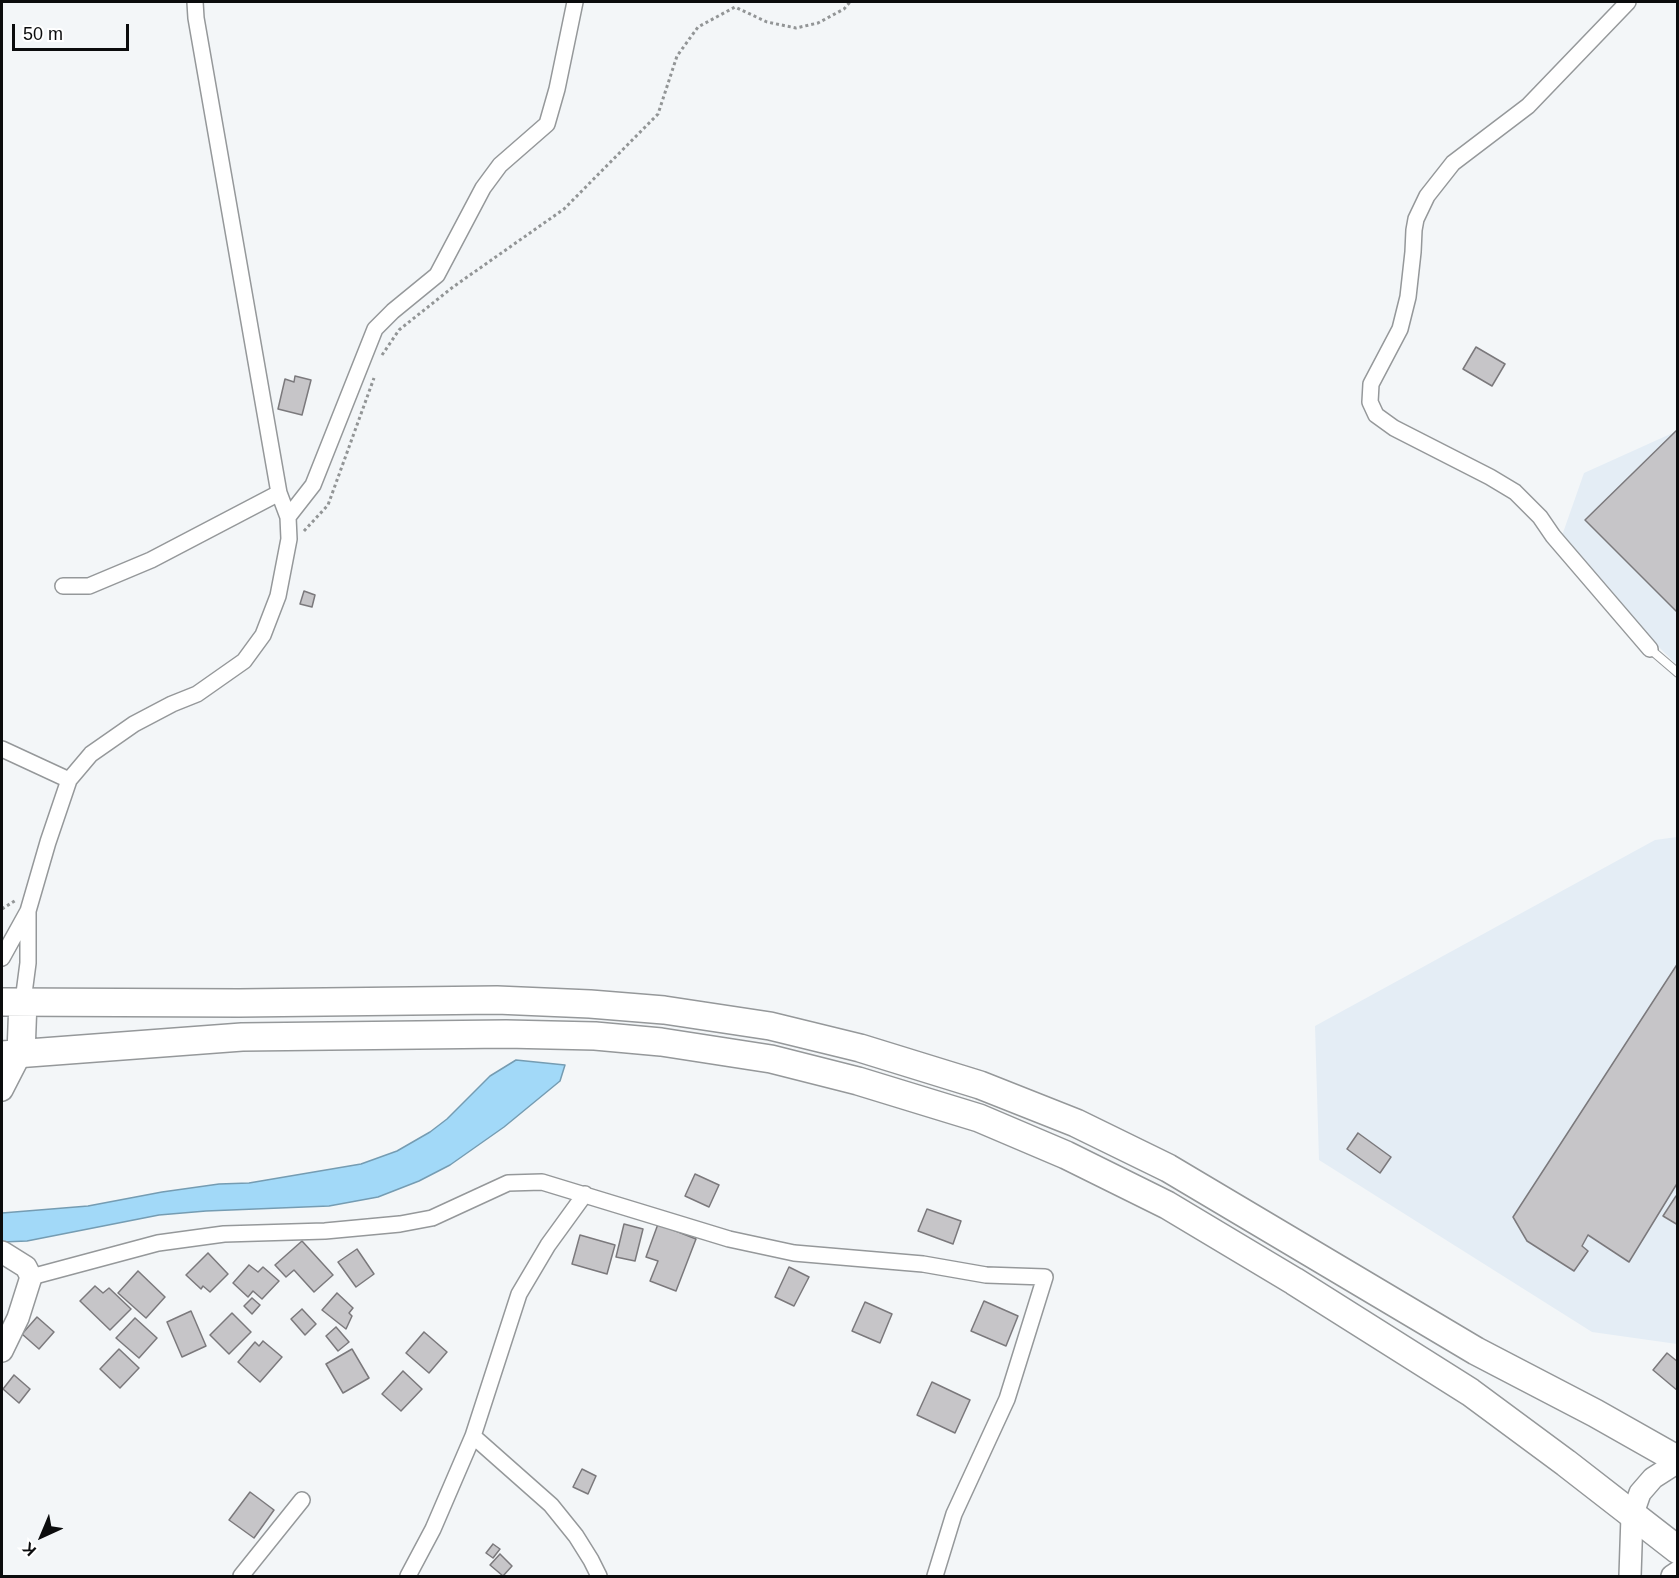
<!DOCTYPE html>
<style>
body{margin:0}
#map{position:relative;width:1679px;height:1578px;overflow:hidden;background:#f3f6f8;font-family:Helvetica,sans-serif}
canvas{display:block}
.frame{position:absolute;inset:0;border:3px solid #0b0c0d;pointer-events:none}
.north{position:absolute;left:12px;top:1506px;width:60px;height:60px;-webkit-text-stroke:4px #fff;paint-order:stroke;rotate:224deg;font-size:16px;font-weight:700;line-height:24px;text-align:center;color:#0b0c0d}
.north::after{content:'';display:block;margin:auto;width:21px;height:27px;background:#0b0c0d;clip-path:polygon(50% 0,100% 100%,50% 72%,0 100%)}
.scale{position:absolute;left:12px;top:24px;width:117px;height:27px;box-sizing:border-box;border:3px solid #0b0c0d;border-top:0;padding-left:8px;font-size:18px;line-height:21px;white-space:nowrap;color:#0b0c0d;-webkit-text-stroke:4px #fff;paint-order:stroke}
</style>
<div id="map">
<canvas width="1679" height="1578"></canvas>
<div class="frame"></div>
<div class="north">K</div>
<div class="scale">50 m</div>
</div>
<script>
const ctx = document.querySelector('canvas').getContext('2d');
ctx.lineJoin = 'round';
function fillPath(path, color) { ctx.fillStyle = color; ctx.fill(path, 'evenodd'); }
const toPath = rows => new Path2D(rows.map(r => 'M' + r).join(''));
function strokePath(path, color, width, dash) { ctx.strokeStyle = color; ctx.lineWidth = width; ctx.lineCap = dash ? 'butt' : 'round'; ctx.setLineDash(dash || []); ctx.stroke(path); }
const built = toPath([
 [1677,431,1677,665,1558,547,1584,473],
 [1677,837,1677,1344,1592,1332,1319,1160,1315,1026,1655,840]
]);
const water = toPath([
 [516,1060,565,1065,560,1081,504,1127,450,1165,419,1181,378,1197,329,1206,206,1211,159,1215,27,1241,2,1242,2,1213,88,1206,162,1192,219,1184,249,1183,361,1164,397,1151,430,1132,447,1119,490,1076,516,1060]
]);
const building = toPath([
 [1476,347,1505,364,1492,386,1463,369,1476,347],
 [295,376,311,380,302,415,278,409,285,379,294,382,295,376],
 [1678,429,1678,613,1585,520,1678,429],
 [304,591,315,595,312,607,300,604,304,591],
 [1678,963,1678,1182,1629,1262,1588,1235,1582,1246,1588,1251,1574,1271,1527,1241,1513,1217,1678,963],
 [1358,1133,1391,1157,1380,1173,1347,1149,1358,1133],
 [695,1174,719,1185,709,1207,685,1196,695,1174],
 [1676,1196,1678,1197,1678,1225,1663,1216,1676,1196],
 [927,1209,961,1221,953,1244,918,1231,927,1209],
 [624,1224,643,1229,635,1261,616,1257,624,1224],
 [658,1224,696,1239,676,1291,650,1281,658,1261,646,1257,658,1224],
 [580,1235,615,1245,607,1274,572,1264,580,1235],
 [302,1241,333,1275,314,1292,294,1270,286,1277,275,1265,302,1241],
 [357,1249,374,1274,356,1287,338,1262,357,1249],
 [208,1253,228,1274,210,1292,203,1286,201,1289,186,1275,208,1253],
 [249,1265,258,1272,263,1267,279,1281,262,1299,253,1291,248,1297,233,1283,249,1265],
 [789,1267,809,1277,794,1306,775,1297,789,1267],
 [138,1271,165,1297,146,1318,118,1293,138,1271],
 [95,1286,103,1293,109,1288,131,1309,110,1330,80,1301,95,1286],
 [337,1293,353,1308,349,1313,352,1316,346,1329,322,1310,337,1293],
 [252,1298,260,1305,252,1314,244,1306,252,1298],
 [984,1301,1018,1316,1006,1346,971,1331,984,1301],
 [865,1302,892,1314,880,1343,852,1331,865,1302],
 [302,1309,316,1324,305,1335,291,1319,302,1309],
 [191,1311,206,1346,182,1357,167,1322,191,1311],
 [232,1313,251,1332,229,1354,210,1335,232,1313],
 [37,1317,54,1332,39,1349,22,1334,37,1317],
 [135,1318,157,1338,139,1358,116,1338,135,1318],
 [336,1327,349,1342,338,1351,326,1336,336,1327],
 [424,1332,447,1352,429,1373,406,1353,424,1332],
 [263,1341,282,1357,260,1382,238,1362,255,1342,259,1346,263,1341],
 [119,1349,139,1368,120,1388,100,1369,119,1349],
 [352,1349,369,1378,343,1393,326,1364,352,1349],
 [1667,1353,1678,1362,1678,1391,1653,1370,1667,1353],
 [403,1371,422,1389,401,1411,382,1394,403,1371],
 [14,1375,30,1389,19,1403,3,1389,14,1375],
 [932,1382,970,1400,955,1433,917,1415,932,1382],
 [582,1469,596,1476,588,1494,573,1487,582,1469],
 [250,1492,274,1510,254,1538,229,1520,250,1492],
 [493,1544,500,1549,493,1558,486,1553,493,1544],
 [500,1554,512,1566,503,1576,490,1565,500,1554]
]);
const path = toPath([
 [382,355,399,330,453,287,564,209,658,114,677,56,698,27,735,7,767,22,796,28,818,23,844,9,850,2],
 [304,531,328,505,374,378],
 [2,909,16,900]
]);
const lane = toPath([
 [1650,649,1678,673]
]);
const street = toPath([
 [1628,2,1528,106,1453,163,1427,196,1416,219,1414,230,1413,252,1408,297,1400,329,1371,384,1370,402,1376,415,1394,428,1490,477,1515,492,1540,517,1553,536,1650,649],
 [288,517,313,485,375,329,393,311,437,275,483,188,500,165,547,124,557,89,575,2],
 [63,586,89,586,151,560,279,493],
 [2,749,69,780],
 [2,958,28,911,48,842,69,780,91,754,134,724,172,704,197,694,244,661,263,635,278,596,289,539,288,517,279,493,196,18,195,2],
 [23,1001,28,963,28,911],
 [31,1277,158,1243,224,1234,325,1231,400,1224,432,1218,508,1183,542,1182,729,1239,794,1253,923,1264,986,1275,1045,1277,1007,1399,954,1514,935,1576],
 [473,1436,551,1505,576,1536,591,1560,599,1576],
 [241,1576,302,1500],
 [408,1576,433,1529,473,1436,519,1294,548,1245,585,1194]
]);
const secondary = toPath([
 [2,1090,21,1053],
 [2,1252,26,1267,31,1277,18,1318,2,1351],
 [1630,1576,1632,1516,1640,1493,1653,1478,1678,1462],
 [1672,1576,1678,1572]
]);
const highway = toPath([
 [2,1002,239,1003,497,1000,590,1004,664,1010,770,1026,860,1048,980,1085,1076,1123,1168,1168,1476,1351,1595,1413,1678,1460],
 [21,1053,23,1001],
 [2,1055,242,1037,506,1034,595,1036,661,1042,771,1059,858,1081,979,1118,1066,1155,1167,1205,1294,1281,1470,1392,1566,1463,1678,1550]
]);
fillPath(built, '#e4edf5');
fillPath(water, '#a2d9f8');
strokePath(water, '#759cb2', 1.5);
fillPath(building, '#c6c5c8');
strokePath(building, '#7b797c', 1.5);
strokePath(lane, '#95989a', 10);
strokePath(street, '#95989a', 18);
strokePath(secondary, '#95989a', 24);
strokePath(highway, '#95989a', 30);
strokePath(path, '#929596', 3, [3, 3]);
strokePath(lane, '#fff', 8);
strokePath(street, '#fff', 15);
strokePath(secondary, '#fff', 21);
strokePath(highway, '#fff', 27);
</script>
